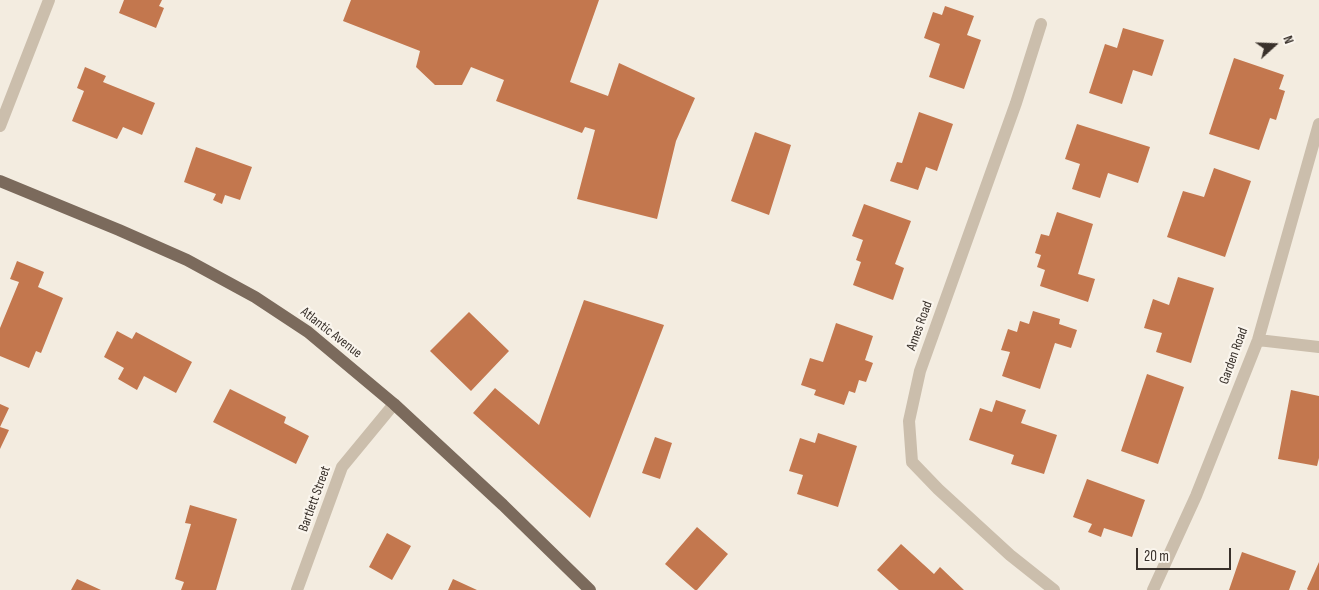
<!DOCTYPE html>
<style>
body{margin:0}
#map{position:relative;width:1319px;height:590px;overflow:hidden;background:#f3ece0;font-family:"Sofia Sans Condensed",sans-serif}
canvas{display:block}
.north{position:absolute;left:1249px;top:20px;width:50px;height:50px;-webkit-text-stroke:4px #faf5ed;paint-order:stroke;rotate:70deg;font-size:14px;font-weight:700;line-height:20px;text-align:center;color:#39312b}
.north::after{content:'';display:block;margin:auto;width:18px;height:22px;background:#39312b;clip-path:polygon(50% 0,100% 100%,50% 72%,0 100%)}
.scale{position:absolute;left:1136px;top:548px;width:95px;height:22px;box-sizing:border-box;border:2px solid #39312b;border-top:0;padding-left:6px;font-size:15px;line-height:18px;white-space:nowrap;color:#39312b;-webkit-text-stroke:4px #faf5ed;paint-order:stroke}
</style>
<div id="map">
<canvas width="1319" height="590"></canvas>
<div class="north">N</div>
<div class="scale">20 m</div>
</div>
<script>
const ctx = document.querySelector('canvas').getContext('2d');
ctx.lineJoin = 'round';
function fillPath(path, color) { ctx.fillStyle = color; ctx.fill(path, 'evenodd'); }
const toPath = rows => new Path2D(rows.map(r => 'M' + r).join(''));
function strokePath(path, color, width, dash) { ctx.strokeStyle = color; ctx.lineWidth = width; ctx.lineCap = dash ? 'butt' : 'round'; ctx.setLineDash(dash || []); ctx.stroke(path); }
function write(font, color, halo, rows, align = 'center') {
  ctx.font = font + ' "Sofia Sans Condensed",sans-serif'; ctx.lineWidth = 4.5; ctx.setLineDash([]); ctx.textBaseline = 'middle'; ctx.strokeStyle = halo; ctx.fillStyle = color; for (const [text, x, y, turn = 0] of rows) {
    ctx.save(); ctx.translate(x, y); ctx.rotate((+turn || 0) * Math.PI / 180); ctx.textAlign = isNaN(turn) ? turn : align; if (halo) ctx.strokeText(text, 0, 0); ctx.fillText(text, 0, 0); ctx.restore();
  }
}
const building = toPath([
 [124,0,162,0,159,6,164,8,156,28,119,13],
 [351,0,599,0,570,82,608,96,619,63,695,98,676,141,657,219,577,199,595,130,585,127,582,133,496,101,504,80,471,67,462,85,435,85,416,67,420,51,343,21],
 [945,6,974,16,967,35,981,40,964,89,929,77,940,44,924,38,933,12,942,15],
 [1123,28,1164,40,1152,76,1133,70,1122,104,1089,93,1105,44,1117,48],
 [1234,58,1284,75,1279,89,1285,91,1276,120,1270,118,1259,150,1209,134],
 [85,67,106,76,103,82,155,103,142,135,123,127,117,139,72,121,84,91,77,88],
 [919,112,953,124,937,171,926,167,918,190,890,181,897,162,902,163],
 [1077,124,1150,147,1138,183,1108,173,1100,198,1072,189,1080,164,1065,159],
 [755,132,791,145,769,215,731,201],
 [196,147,252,167,240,200,225,195,222,204,213,200,216,194,184,182],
 [1214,168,1251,181,1225,257,1167,237,1183,191,1204,197],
 [864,204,911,221,895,264,904,268,893,300,853,285,861,262,856,260,863,240,852,236],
 [1057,212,1093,224,1078,274,1095,279,1088,302,1040,286,1045,270,1037,267,1041,255,1035,253,1041,234,1049,236],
 [17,261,44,272,38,287,63,298,41,353,36,351,29,368,0,356,0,328,19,282,10,279],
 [1178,277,1214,288,1191,363,1156,352,1162,333,1144,328,1153,299,1169,305],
 [584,300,664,325,590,518,473,413,495,388,539,425],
 [1033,311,1060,319,1059,324,1077,330,1071,348,1055,343,1040,389,1002,376,1010,352,1001,350,1008,329,1017,332,1020,321,1029,324],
 [469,312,509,351,471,391,430,351],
 [836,323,873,336,865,360,873,363,866,382,859,380,855,393,849,391,844,405,814,395,816,390,801,385,810,358,823,362],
 [117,331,132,339,136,332,192,362,176,393,144,376,137,390,118,379,124,368,104,357],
 [1147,374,1184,387,1158,464,1121,451],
 [230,389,286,417,284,423,309,436,296,464,213,422],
 [1291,390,1319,396,1319,458,1317,466,1278,459],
 [996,400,1026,410,1021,423,1057,435,1044,474,1011,464,1014,455,969,440,980,408,992,412],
 [0,404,9,408,0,427,9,430,0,449],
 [818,433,857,446,838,507,797,494,803,475,789,471,800,438,815,443],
 [655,437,672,443,660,479,642,473],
 [1087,479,1145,500,1132,537,1104,528,1101,537,1088,532,1092,524,1073,517],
 [190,505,237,519,216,590,181,590,184,582,175,579,191,524,185,523],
 [697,527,728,554,697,590,695,590,665,564],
 [387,533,411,546,392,580,369,567],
 [901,544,934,574,940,567,964,590,899,590,877,570],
 [1242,552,1296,571,1289,590,1229,590],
 [1319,562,1319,590,1308,590,1307,589],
 [77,579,101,590,71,590],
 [453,579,477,590,448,590]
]);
const street = toPath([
 [1041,24,1016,103,920,371,909,421,912,462,938,489,1010,555,1054,590],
 [0,126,49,0],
 [1258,340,1319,347],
 [297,590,342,467,394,404],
 [1153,590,1196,496,1258,340,1319,124]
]);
const primary = toPath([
 [0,181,119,230,187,260,255,297,308,332,394,404,503,505,590,590]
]);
const streetNames = [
 ["Ames Road",920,326,-70],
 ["Atlantic Avenue",331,333,38],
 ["Garden Road",1234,356,-70],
 ["Bartlett Street",315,499,-70]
];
fillPath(building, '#c3774e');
strokePath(street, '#cbbeac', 12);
strokePath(primary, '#7b6a5c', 12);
write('14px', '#39312b', '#faf5ed', streetNames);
</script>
